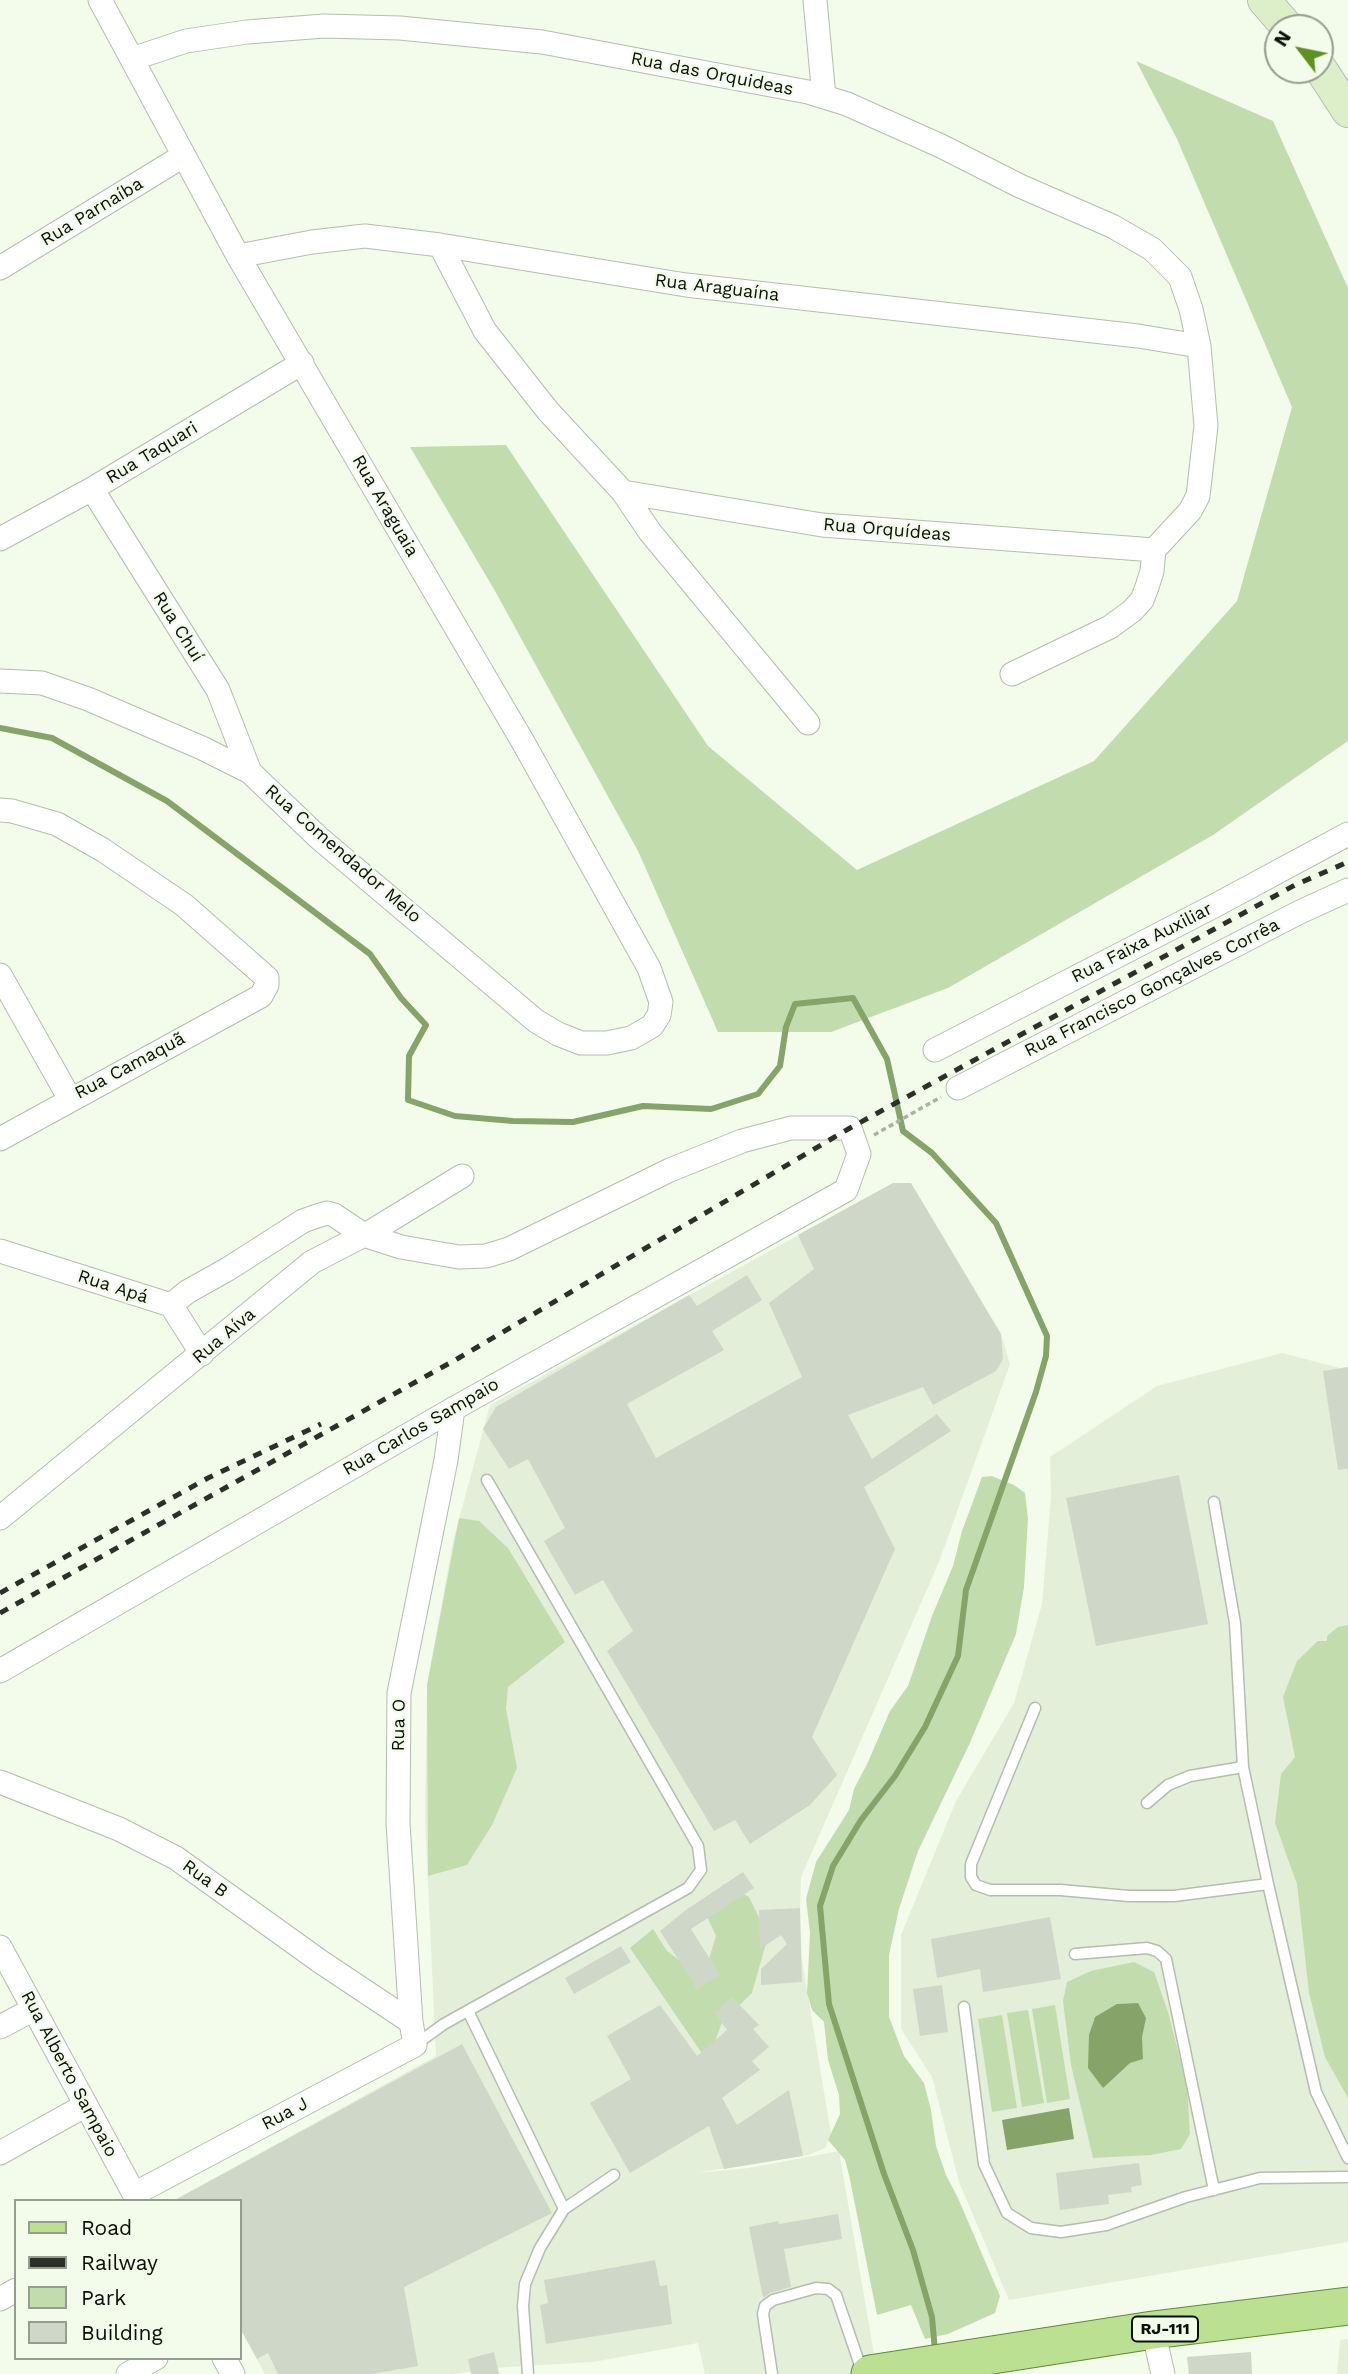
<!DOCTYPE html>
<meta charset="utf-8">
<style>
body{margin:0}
#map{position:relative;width:1348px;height:2374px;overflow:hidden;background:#f3fceb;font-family:"Work Sans",sans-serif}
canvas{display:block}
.legend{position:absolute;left:14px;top:2199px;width:228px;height:161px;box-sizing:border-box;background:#f3fceb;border:2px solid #969d90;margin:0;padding:9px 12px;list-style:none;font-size:21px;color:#0b0e08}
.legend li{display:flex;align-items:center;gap:14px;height:35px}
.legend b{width:35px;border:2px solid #969d90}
.north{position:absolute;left:1264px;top:14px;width:70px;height:70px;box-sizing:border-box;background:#f3fceb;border:2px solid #969d90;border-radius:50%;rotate:302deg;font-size:19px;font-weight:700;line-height:28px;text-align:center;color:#0b0e08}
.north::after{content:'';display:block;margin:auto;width:24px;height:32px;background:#608f24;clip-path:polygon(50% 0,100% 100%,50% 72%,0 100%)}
</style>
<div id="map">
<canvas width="1348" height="2374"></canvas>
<ul class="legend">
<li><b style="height:9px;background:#bce092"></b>Road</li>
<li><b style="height:9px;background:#2c3028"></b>Railway</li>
<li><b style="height:19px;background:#c3dcae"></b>Park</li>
<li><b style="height:19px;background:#cfd8c8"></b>Building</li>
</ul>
<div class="north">N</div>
</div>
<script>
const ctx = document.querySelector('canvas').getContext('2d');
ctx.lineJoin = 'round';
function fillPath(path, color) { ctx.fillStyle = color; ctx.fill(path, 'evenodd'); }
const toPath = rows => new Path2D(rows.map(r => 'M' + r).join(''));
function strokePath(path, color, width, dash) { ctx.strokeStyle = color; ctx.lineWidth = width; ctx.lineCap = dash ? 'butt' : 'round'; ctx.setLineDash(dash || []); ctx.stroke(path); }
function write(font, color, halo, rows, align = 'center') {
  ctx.font = font + ' "Work Sans",sans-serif'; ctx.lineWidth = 5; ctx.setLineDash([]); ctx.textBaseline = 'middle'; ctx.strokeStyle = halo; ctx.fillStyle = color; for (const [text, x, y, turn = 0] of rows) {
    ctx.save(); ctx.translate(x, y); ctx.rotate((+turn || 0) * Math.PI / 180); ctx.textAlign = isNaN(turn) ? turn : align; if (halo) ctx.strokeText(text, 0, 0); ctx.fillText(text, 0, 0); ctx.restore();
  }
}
const built = toPath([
 [893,1183,911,1183,1001,1334,1010,1364,939,1562,801,1877,799,1942,831,2134,825,2148,808,2155,696,2173,749,2168,839,2151,877,2371,851,2374,705,2374,698,2343,593,2362,493,2368,454,2374,265,2374,240,2328,240,2201,173,2201,436,2056,425,1819,427,1685,453,1541,490,1405],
 [1282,1353,1340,1368,1348,1376,1348,2242,1009,2300,959,2182,932,2077,901,2029,901,1935,956,1801,1014,1703,1042,1604,1051,1497,1050,1457,1157,1386],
 [1348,2339,1348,2374,1337,2374,1340,2340]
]);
const green = toPath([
 [1136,61,1273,121,1348,288,1348,741,1213,835,948,988,831,1032,718,1032,638,851,495,591,410,447,506,445,708,746,857,870,1094,761,1237,601,1292,407,1177,139],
 [992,1476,1014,1485,1025,1493,1028,1519,1024,1587,1016,1634,969,1745,918,1851,899,1909,889,1955,889,2017,904,2056,924,2083,931,2110,936,2146,946,2175,958,2198,1000,2296,995,2313,948,2334,925,2339,911,2305,877,2315,849,2175,845,2160,828,2140,840,2114,839,2095,828,2060,824,2022,812,2010,807,1993,810,1933,806,1899,816,1862,849,1810,854,1789,868,1762,890,1711,908,1686,932,1616,953,1566,962,1531,982,1477],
 [459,1518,479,1521,508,1548,565,1642,508,1687,506,1709,517,1768,492,1825,467,1865,428,1876,427,1685],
 [1348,1625,1348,2098,1325,2057,1309,1993,1297,1884,1275,1823,1281,1774,1295,1757,1283,1697,1297,1661,1318,1641,1327,1641,1327,1636,1338,1627],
 [724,1884,749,1897,768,1936,752,1993,722,2022,712,2050,701,2052,630,1948,653,1929,667,1951,703,1978,716,1936,703,1908],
 [1134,1962,1154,1972,1168,2012,1187,2086,1190,2134,1181,2149,1151,2155,1093,2158,1071,2065,1063,2001,1067,1982,1091,1971],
 [1055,2005,1070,2099,1047,2103,1032,2009],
 [1028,2010,1044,2103,1022,2107,1007,2013],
 [1002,2015,1017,2108,992,2112,978,2019]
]);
const water = toPath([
 [1138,2003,1146,2018,1142,2037,1143,2059,1130,2063,1103,2088,1088,2068,1089,2035,1095,2017,1117,2004],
 [1069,2108,1074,2139,1007,2150,1002,2120]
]);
const stream = toPath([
 [0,728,52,738,167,801,370,954,401,998,426,1025,409,1056,408,1100,455,1116,513,1121,573,1122,643,1106,711,1109,758,1094,780,1066,786,1027,795,1004,853,998,887,1059,903,1131,932,1153,996,1223,1047,1336,1046,1356,1036,1392,966,1590,958,1656,925,1727,895,1776,861,1820,833,1866,820,1906,829,2004,884,2174,913,2250,932,2317,935,2351]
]);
const building = toPath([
 [893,1183,911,1183,1001,1334,1003,1359,996,1371,933,1405,923,1387,848,1415,872,1459,937,1414,951,1431,864,1487,895,1549,812,1737,837,1775,810,1805,750,1844,735,1820,714,1831,607,1651,633,1631,603,1580,575,1595,544,1541,565,1528,528,1459,509,1469,483,1429,496,1407,689,1295,697,1306,747,1275,762,1300,712,1331,724,1350,627,1404,656,1458,802,1377,769,1303,814,1269,798,1235],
 [1348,1367,1348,1469,1338,1470,1323,1371],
 [1179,1475,1208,1624,1096,1646,1066,1498],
 [743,1872,754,1888,691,1929,720,1975,697,1989,660,1931,686,1910],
 [800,1908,802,1982,761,1985,761,1969,787,1944,781,1935,760,1949,759,1910],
 [1050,1917,1061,1979,983,1992,980,1969,937,1978,931,1939],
 [621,1946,631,1962,574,1994,565,1978],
 [942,1985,948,2032,920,2036,913,1989],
 [732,1997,759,2025,753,2029,769,2047,752,2061,760,2070,722,2098,737,2125,789,2090,803,2156,724,2169,709,2126,630,2173,590,2103,631,2079,607,2036,660,2005,697,2056,727,2030,715,2013],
 [462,2044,552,2213,404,2287,418,2366,371,2374,278,2374,268,2353,257,2359,240,2328,240,2201,173,2201],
 [1139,2163,1142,2185,1131,2187,1132,2192,1108,2195,1109,2204,1060,2210,1056,2173],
 [838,2214,842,2239,784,2249,791,2287,770,2293,763,2298,749,2227,778,2221,779,2224],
 [655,2260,660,2286,667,2285,672,2324,546,2344,540,2305,548,2303,544,2280],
 [494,2352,499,2374,471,2374,468,2359],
 [1251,2352,1252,2374,1189,2374,1187,2357]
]);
const path = toPath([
 [874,1135,941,1097]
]);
const service = toPath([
 [1214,1502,1235,1623,1243,1767,1268,1884],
 [1035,1708,971,1864,971,1877,976,1885,990,1890,1060,1890,1129,1896,1174,1896,1268,1884,1316,2092,1348,2158],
 [1147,1803,1168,1785,1190,1776,1243,1767],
 [1075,1954,1147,1948,1157,1951,1166,1959,1214,2190],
 [964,2007,984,2164,1007,2213,1031,2228,1061,2232,1106,2225,1186,2197,1260,2178,1348,2177],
 [468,2011,564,2209,540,2248,525,2284,523,2306,528,2374],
 [415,2045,444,2024,688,1888,701,1870,698,1846,487,1480],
 [564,2209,614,2175],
 [772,2374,763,2314,765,2306,773,2300,816,2288,828,2289,836,2295,862,2371]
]);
const minor = toPath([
 [815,0,824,97],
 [132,59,186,41,247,32,324,26,400,28,542,42,808,92,847,104,941,146,1020,186,1112,226,1152,249,1180,277,1191,309,1199,346,1206,426,1198,496,1190,511,1154,550],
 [440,245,485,331,548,411,623,492,650,532,808,723],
 [238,256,312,242,365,236,440,245,686,285,1138,336,1199,346],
 [0,268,183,156],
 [92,489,218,690,250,772],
 [623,492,822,525,1154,550],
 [0,539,92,489,302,363],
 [1012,674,1110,627,1132,611,1142,600,1147,587,1152,571,1154,550],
 [0,681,42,683,88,699,202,748,250,772,319,838,536,1021,558,1034,581,1043,607,1043,631,1038,652,1026,659,1015,661,1002,649,968,523,742,238,256,100,0],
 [0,810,12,811,57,824,103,850,184,905,267,978,267,985,261,996,0,1139],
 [0,975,70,1099],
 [935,1050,1216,905,1348,834],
 [958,1088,1300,912,1348,890],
 [0,1251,171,1305,202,1354],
 [0,1518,312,1262,372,1231,462,1176],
 [0,1671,453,1409,846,1190,859,1154,850,1128,791,1128,742,1141,670,1170,509,1249,486,1256,459,1257,401,1247,364,1235,334,1215,327,1213,317,1216,303,1221,228,1269,187,1292,171,1305],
 [0,1782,119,1829,176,1858,321,1962,411,2022,398,1823,399,1693,446,1460,453,1409],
 [0,1947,138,2201],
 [0,2027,34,2009],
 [0,2153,86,2105],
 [134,2194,415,2045,411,2022],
 [0,2299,16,2290],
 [1153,2330,1163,2374],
 [224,2358,233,2374],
 [128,2374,156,2358]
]);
const secondary = toPath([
 [1264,0,1288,28],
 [1320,68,1348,111]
]);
const primary = toPath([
 [870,2374,1153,2330,1348,2306]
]);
const rail = toPath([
 [0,1593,208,1478,321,1424],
 [0,1613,457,1359,850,1128,1295,885,1348,862]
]);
const shields = [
 [1165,2329,66]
];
const shieldNames = [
 ["RJ-111",1165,2329]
];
const streetNames = [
 ["Rua das Orquideas",712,74,11],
 ["Rua Parnaíba",92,212,-31],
 ["Rua Araguaína",717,288,7],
 ["Rua Taquari",152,453,-31],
 ["Rua Araguaia",385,506,60],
 ["Rua Orquídeas",887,530,5],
 ["Rua Chuí",178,627,58],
 ["Rua Comendador Melo",343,854,41],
 ["Rua Faixa Auxiliar",1142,943,-27],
 ["Rua Francisco Gonçalves Corrêa",1152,988,-27],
 ["Rua Camaquã",130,1066,-28],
 ["Rua Apá",113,1287,18],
 ["Rua Aíva",224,1336,-40],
 ["Rua Carlos Sampaio",421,1427,-30],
 ["Rua O",399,1725,-89],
 ["Rua B",205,1879,36],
 ["Rua Alberto Sampaio",69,2074,62],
 ["Rua J",285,2114,-28]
];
fillPath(built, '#e4efd9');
fillPath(green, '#c3dcae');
fillPath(water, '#86a469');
strokePath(stream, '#86a469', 6);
fillPath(building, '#cfd8c8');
strokePath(service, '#b5bdae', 13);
strokePath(minor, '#b5bdae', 25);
strokePath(secondary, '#b5bdae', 34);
strokePath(primary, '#618933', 39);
strokePath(path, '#abb2a5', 3.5, [5, 3.5]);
strokePath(service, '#fff', 10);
strokePath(minor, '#fff', 23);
strokePath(secondary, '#ddefc9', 32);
strokePath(primary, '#bce092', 37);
strokePath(rail, '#2c3028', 5, [9, 9]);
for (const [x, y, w] of shields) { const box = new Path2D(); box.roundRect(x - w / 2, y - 12.5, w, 25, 5); ctx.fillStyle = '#f3fceb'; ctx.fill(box); strokePath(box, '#0b0e08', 2); }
write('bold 16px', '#0b0e08', null, shieldNames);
write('18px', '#0b0e08', '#f3fceb', streetNames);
</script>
